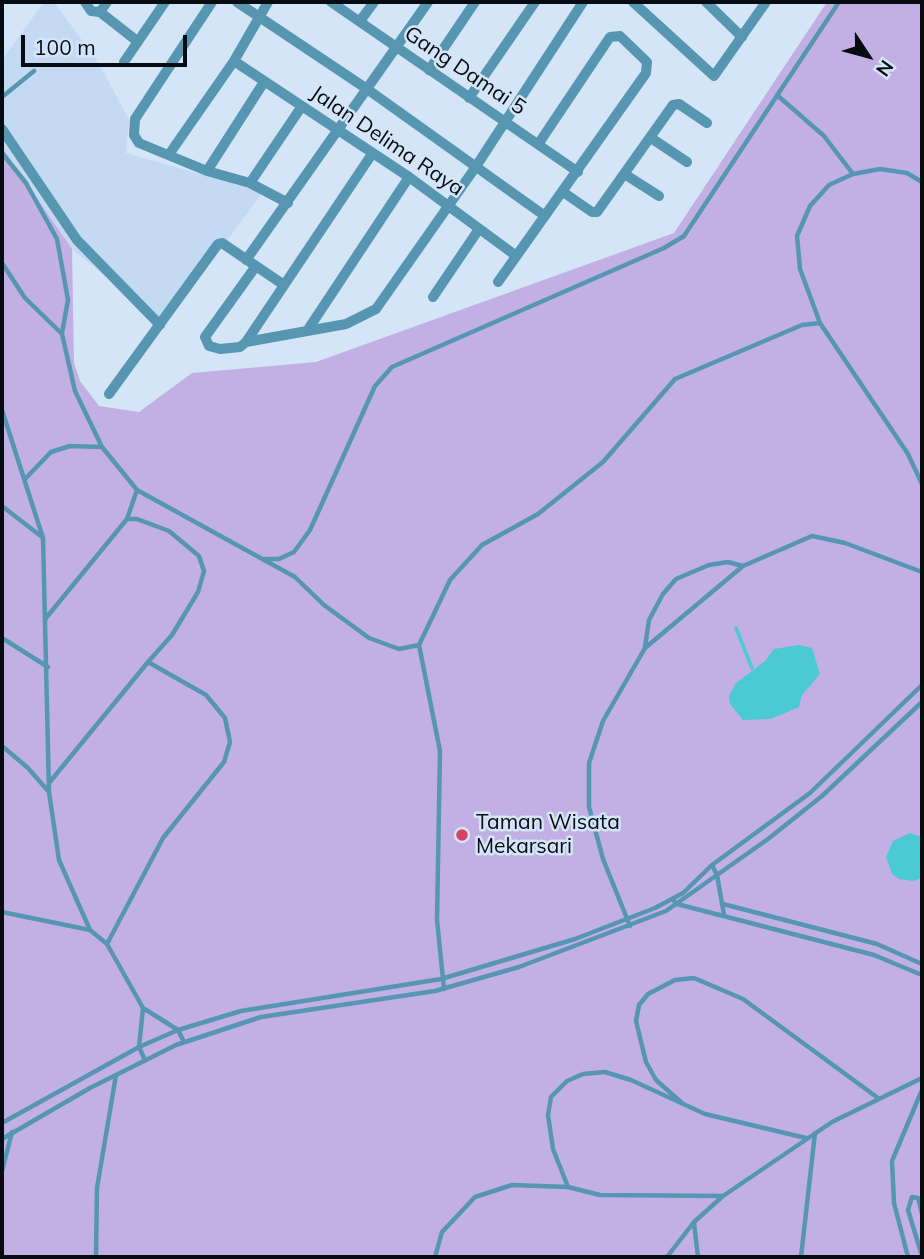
<!DOCTYPE html>
<style>
body{margin:0}
#map{position:relative;width:924px;height:1259px;overflow:hidden;background:#d5e5f8;font-family:Mulish,sans-serif}
canvas{display:block}
.frame{position:absolute;inset:0;border:4px solid #070c12;pointer-events:none}
.north{position:absolute;left:833px;top:21px;width:70px;height:70px;-webkit-text-stroke:5px #d5e5f8;paint-order:stroke;rotate:126deg;font-size:19px;font-weight:700;line-height:28px;text-align:center;color:#070c12}
.north::after{content:'';display:block;margin:auto;width:24px;height:32px;background:#070c12;clip-path:polygon(50% 0,100% 100%,50% 72%,0 100%)}
.scale{position:absolute;left:21px;top:35px;width:166px;height:32px;box-sizing:border-box;border:4px solid #070c12;border-top:0;padding-left:9px;font-size:21px;line-height:24px;white-space:nowrap;color:#070c12;-webkit-text-stroke:5px #d5e5f8;paint-order:stroke}
</style>
<div id="map">
<canvas width="924" height="1259"></canvas>
<div class="frame"></div>
<div class="north">N</div>
<div class="scale">100 m</div>
</div>
<script>
const ctx = document.querySelector('canvas').getContext('2d');
ctx.lineJoin = 'round';
function fillPath(path, color) { ctx.fillStyle = color; ctx.fill(path, 'evenodd'); }
const toPath = rows => new Path2D(rows.map(r => 'M' + r).join(''));
function strokePath(path, color, width, dash) { ctx.strokeStyle = color; ctx.lineWidth = width; ctx.lineCap = dash ? 'butt' : 'round'; ctx.setLineDash(dash || []); ctx.stroke(path); }
function write(font, color, halo, rows, align = 'center') {
  ctx.font = font + ' Mulish,sans-serif'; ctx.lineWidth = 5; ctx.setLineDash([]); ctx.textBaseline = 'middle'; ctx.strokeStyle = halo; ctx.fillStyle = color; for (const [text, x, y, turn = 0] of rows) {
    ctx.save(); ctx.translate(x, y); ctx.rotate((+turn || 0) * Math.PI / 180); ctx.textAlign = isNaN(turn) ? turn : align; if (halo) ctx.strokeText(text, 0, 0); ctx.fillText(text, 0, 0); ctx.restore();
  }
}
const built = toPath([
 [44,2,54,2,100,65,129,120,126,153,263,192,165,325,72,249,2,147,2,60]
]);
const green = toPath([
 [827,2,922,2,922,1257,2,1257,2,147,72,249,74,363,80,381,99,406,139,412,192,373,316,362,674,233]
]);
const water = toPath([
 [799,645,812,648,820,674,802,695,799,707,771,719,743,720,730,704,729,696,735,684,765,661,774,649],
 [910,833,922,837,922,878,913,881,899,879,892,874,886,857,893,841]
]);
const stream = toPath([
 [736,628,752,668]
]);
const service = toPath([
 [777,95,824,136,853,174],
 [2,97,34,71],
 [2,153,26,183,57,239,68,300,62,333],
 [922,182,907,173,880,169,853,174,829,185,810,206,797,236,800,269,820,323,908,454,922,484],
 [2,263,25,298,62,334,75,391,102,447,137,490,295,577,324,605,369,638,399,649,419,645,450,580,482,545,538,514,603,462,675,379,802,325,820,323],
 [2,410,43,538,49,792,59,860,90,930,107,944],
 [25,479,51,452,70,446,102,447],
 [137,490,127,519,137,519,169,531,199,556,204,571,198,592,172,635,148,662,206,695,225,718,230,742,224,762,163,838,107,944,143,1008,178,1030,184,1042],
 [2,506,42,537],
 [265,559,279,559,294,552,310,530,375,386,392,367,664,248,684,236,839,2],
 [46,618,127,519],
 [2,638,48,667],
 [419,645,440,751,437,920,444,989],
 [645,647,649,620,663,594,676,579,709,565,728,562,743,566],
 [2,746,28,768,49,792],
 [49,783,148,662],
 [712,865,717,875,724,915],
 [672,899,677,904,874,955,922,975],
 [723,904,877,944,922,964],
 [2,912,90,930],
 [630,926,603,859,589,807,589,763,603,721,645,648,743,566,812,536,845,543,922,572],
 [143,1008,139,1047,145,1060],
 [682,1103,656,1080,646,1062,636,1021,639,1005,648,994,675,980,694,978,743,999,878,1098],
 [2,1123,139,1047,178,1030,241,1011,441,979,575,939,655,908,683,893,712,865,810,793,922,685],
 [2,1139,90,1088,176,1045,261,1017,435,991,519,967,666,911,768,839,822,796,922,702],
 [2,1171,12,1132],
 [568,1187,553,1149,548,1115,551,1097,567,1081,583,1074,605,1072,631,1080,705,1114,806,1138],
 [922,1214,918,1198,912,1197,908,1210,922,1256],
 [694,1223,698,1257],
 [96,1257,97,1188,116,1075],
 [435,1257,442,1232,475,1197,512,1185,568,1187,600,1195,723,1196],
 [667,1257,694,1222,723,1196,832,1122,922,1078],
 [801,1257,815,1133],
 [908,1257,894,1203,892,1161,922,1090]
]);
const minor = toPath([
 [85,2,91,11,100,12,137,41],
 [212,2,135,119,134,135,139,143,207,171,250,183,288,203],
 [237,2,367,89,545,216],
 [331,2,578,172],
 [633,2,714,76,766,2],
 [706,2,742,37],
 [100,12,107,2],
 [360,21,374,2],
 [234,61,409,177,515,255],
 [124,62,165,2],
 [429,70,475,2],
 [469,98,535,2],
 [2,129,77,240,160,325],
 [651,138,687,162],
 [170,153,234,61,268,2],
 [207,171,264,82],
 [626,175,659,196],
 [250,183,302,106],
 [563,192,592,212,597,212,673,105,679,104,707,123],
 [246,260,428,2],
 [256,266,205,337,209,346,220,349,240,347,246,342,346,324,376,309,475,168,583,2],
 [498,282,646,73,647,62,620,36,610,37,539,143],
 [433,297,479,229],
 [307,331,409,177],
 [246,342,372,154],
 [109,394,218,244,222,243,284,285]
]);
const markers = [
 [462,835,7,"#d44461"]
];
const streetNames = [
 ["Gang Damai 5",465,71,34],
 ["Jalan Delima Raya",387,141,34]
];
const poiNames = [
 ["Taman Wisata",476,823],
 ["Mekarsari",476,847]
];
fillPath(built, '#c4daf2');
fillPath(green, '#c2b0e5');
fillPath(water, '#4bcad4');
strokePath(stream, '#4bcad4', 3.5);
strokePath(service, '#5696b0', 4.5);
strokePath(minor, '#5696b0', 10);
for (const [x, y, r, color] of markers) { const dot = new Path2D(); dot.arc(x, y, r, 0, 2 * Math.PI); ctx.fillStyle = color; ctx.fill(dot); strokePath(dot, '#d5e5f8', 2.5); }
write('21px', '#070c12', '#d5e5f8', streetNames);
write('21px', '#070c12', '#d5e5f8', poiNames, 'left');
</script>
